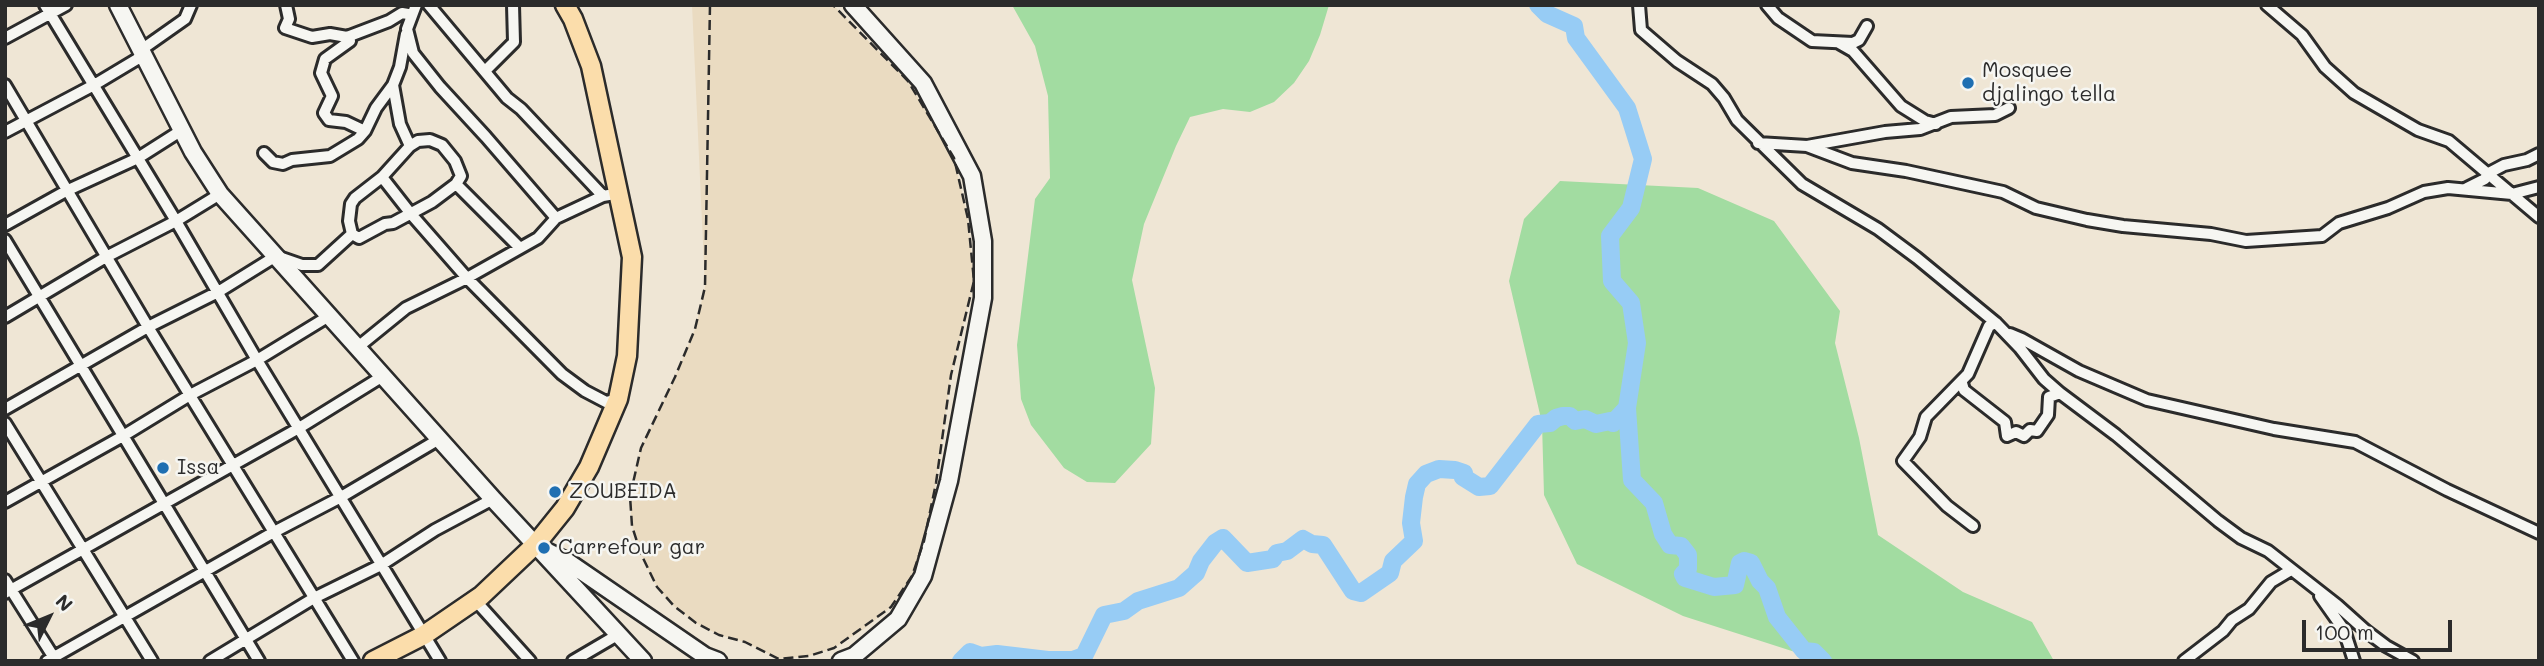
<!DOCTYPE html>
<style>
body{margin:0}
#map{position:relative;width:2544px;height:666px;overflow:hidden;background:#efe6d5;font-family:Mali,sans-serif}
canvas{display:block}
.frame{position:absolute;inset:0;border:7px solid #2b2b2b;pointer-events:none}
.north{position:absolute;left:14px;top:582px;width:70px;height:70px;-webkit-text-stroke:5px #f6f6f2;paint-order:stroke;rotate:47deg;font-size:19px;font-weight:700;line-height:28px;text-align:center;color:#2b2b2b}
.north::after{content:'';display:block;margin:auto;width:24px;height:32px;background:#2b2b2b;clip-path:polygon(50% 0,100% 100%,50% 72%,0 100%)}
.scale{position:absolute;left:2302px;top:620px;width:150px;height:32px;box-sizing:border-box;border:4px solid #2b2b2b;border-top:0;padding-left:9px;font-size:21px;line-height:24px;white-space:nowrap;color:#2b2b2b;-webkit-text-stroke:5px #f6f6f2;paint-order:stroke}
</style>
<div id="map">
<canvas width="2544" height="666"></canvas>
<div class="frame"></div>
<div class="north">N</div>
<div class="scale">100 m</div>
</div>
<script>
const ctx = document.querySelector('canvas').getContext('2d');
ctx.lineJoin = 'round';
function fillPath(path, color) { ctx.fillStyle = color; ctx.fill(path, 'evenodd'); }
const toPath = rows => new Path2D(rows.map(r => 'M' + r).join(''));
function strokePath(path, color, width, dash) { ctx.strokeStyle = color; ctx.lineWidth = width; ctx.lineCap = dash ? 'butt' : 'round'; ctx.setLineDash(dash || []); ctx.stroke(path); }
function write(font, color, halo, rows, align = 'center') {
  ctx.font = font + ' Mali,sans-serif'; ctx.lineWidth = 5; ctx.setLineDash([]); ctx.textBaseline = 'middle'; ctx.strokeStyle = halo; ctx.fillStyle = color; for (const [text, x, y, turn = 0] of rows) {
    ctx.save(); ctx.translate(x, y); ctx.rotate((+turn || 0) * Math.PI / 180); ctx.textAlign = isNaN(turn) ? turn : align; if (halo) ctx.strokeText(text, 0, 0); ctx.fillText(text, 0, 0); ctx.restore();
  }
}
const built = toPath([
 [692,5,833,5,908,81,954,158,968,219,974,281,951,375,936,483,924,541,912,576,891,607,864,629,834,648,809,656,779,659,745,642,719,635,696,623,674,606,657,587,641,554,632,526,630,496,641,448,675,377,695,329,705,287]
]);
const green = toPath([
 [1012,5,1329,5,1320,35,1309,61,1294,83,1274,102,1250,112,1223,109,1190,117,1176,146,1144,224,1132,280,1155,388,1151,444,1115,483,1087,482,1064,468,1031,425,1021,399,1017,345,1035,199,1050,178,1048,96,1035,46],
 [1560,181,1698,188,1774,221,1840,311,1835,343,1859,438,1878,535,1963,592,2032,622,2054,661,1823,661,1683,616,1577,564,1544,495,1542,423,1509,281,1524,219]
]);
const river = toPath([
 [1538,5,1547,14,1574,26,1576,38,1627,108,1643,159,1631,208,1610,236,1612,281,1631,303,1637,343,1627,408,1632,480,1654,503,1663,534,1670,545,1681,546,1688,555,1688,569,1683,574,1685,578,1714,587,1735,585,1740,563,1744,561,1751,563,1760,581,1767,588,1777,617,1804,651,1814,652,1823,661],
 [961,661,970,652,981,656,997,654,1048,660,1073,660,1084,656,1104,615,1124,611,1138,601,1179,588,1196,573,1201,561,1215,543,1223,538,1247,563,1273,559,1277,553,1287,551,1303,539,1312,544,1323,545,1353,591,1361,593,1390,573,1393,561,1414,541,1411,523,1414,497,1417,484,1426,474,1439,469,1455,470,1464,473,1463,477,1479,487,1490,486,1538,424,1550,423,1556,418,1563,416,1570,416,1575,421,1585,419,1596,424,1610,421,1613,423,1627,408]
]);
const street = toPath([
 [45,5,176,221,257,360,440,661],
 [286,5,289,19,285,28,312,37,330,34,347,37,389,21,402,13,408,14],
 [416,5,407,29,413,53,440,87,486,137,556,218],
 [429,5,507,98,521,109,603,196],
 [1639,5,1641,30,1677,61,1712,84,1724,98,1737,120,1802,184,1878,229,1917,258,1996,323,2020,348,2044,379,2060,393,2116,435,2218,521,2241,538,2268,551,2337,605,2366,631,2386,646,2413,661],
 [1767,5,1778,18,1812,41,1853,43,1859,40,1867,26],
 [2267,5,2302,35,2325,67,2354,93,2418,130,2449,141,2539,217],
 [347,37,350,41,325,59,321,73,332,96,324,113,329,120,346,122,365,131],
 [5,38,66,5],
 [1839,43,1853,51,1901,106,1925,121,1936,124],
 [141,50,185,19,191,5],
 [485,71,514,42,513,5],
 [5,85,148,327,353,661],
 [5,132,94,85,144,55],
 [1758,143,1807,146,1852,163,1906,171,2003,192,2036,208,2087,220,2123,226,2211,234,2246,241,2322,236,2339,223,2388,208,2424,192,2448,188,2512,194,2539,187],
 [1807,146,1885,132,1920,129,1951,117,1995,115,2009,108],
 [264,153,273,162,283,164,292,160,330,156,358,139,365,131,376,108,393,85,400,67,406,34],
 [382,177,411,214,467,278,562,374,585,391,606,402,618,399],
 [456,184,520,248],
 [2467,188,2485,179,2487,174,2504,165,2527,160,2539,154],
 [5,225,66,191,138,158,182,130],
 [352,234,359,238,385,224,393,223,432,202,456,184,461,176,455,161,442,145,430,140,418,141,410,146],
 [352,234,349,221,351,204,355,198,382,177,410,146,400,124,393,85],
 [5,240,259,661],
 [5,317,106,257,176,221,220,194],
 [2010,334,2022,339,2079,371,2147,400,2274,429,2355,442,2447,490,2539,533],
 [358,347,406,308,467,278,538,238,556,218,603,196,620,193],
 [1962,383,1964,390,2005,422,2007,436,2016,432,2024,436,2030,430,2037,431,2048,415,2049,397,2060,393],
 [5,409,148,327,218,292,276,256,302,265,318,265,352,234],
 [5,423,152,661],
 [5,502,123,436,190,395,257,360,329,316],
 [1973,526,1947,506,1903,461,1920,437,1926,417,1968,374,1989,326,1996,323],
 [5,580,56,661],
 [5,593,299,428,383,376],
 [2320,596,2344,630,2354,661],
 [475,600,530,661],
 [47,661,274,532,341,497,441,438],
 [210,661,314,598,381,565,435,530,493,499],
 [573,661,619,634],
 [2184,661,2223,631,2232,620,2249,609,2271,582,2291,570]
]);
const secondary = toPath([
 [118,5,193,152,220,194,493,499,643,661],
 [548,552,568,562,705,656,718,661],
 [841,661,854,656,898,619,923,576,949,481,983,298,983,241,972,176,923,83,853,5]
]);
const primary = toPath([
 [373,661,424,635,481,596,536,544,565,508,589,467,618,399,627,356,632,257,591,66,573,19,565,5]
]);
const rail = toPath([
 [710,5,705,287,695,329,675,377,641,448,630,496,632,526,641,554,657,587,674,606,696,623,719,635,745,642,779,659,809,656,834,648,891,607,912,576,924,541,936,483,951,375,974,281,968,219,954,158,908,81,833,5]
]);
const markers = [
 [1968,83,7,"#1f6fb2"],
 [163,468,7,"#1f6fb2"],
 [555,492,7,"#1f6fb2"],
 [544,548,7,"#1f6fb2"]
];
const poiNames = [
 ["Mosquee",1982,71],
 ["djalingo tella",1982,95],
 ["Issa",177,468],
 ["ZOUBEIDA",569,492],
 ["Carrefour gar",558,548]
];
fillPath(built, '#eadbc1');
fillPath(green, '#a2dca1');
strokePath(river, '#97ccf5', 18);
strokePath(street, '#2b2b2b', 16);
strokePath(secondary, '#2b2b2b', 21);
strokePath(primary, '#2b2b2b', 23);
strokePath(street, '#f6f6f2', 10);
strokePath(secondary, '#f6f6f2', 16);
strokePath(primary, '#fbddab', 18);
strokePath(rail, '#2b2b2b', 2.5, [10, 5]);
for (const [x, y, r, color] of markers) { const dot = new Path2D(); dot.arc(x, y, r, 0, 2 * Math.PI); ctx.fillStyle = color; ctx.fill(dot); strokePath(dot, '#f6f6f2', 2.5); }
write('21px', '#2b2b2b', '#f6f6f2', poiNames, 'left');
</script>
